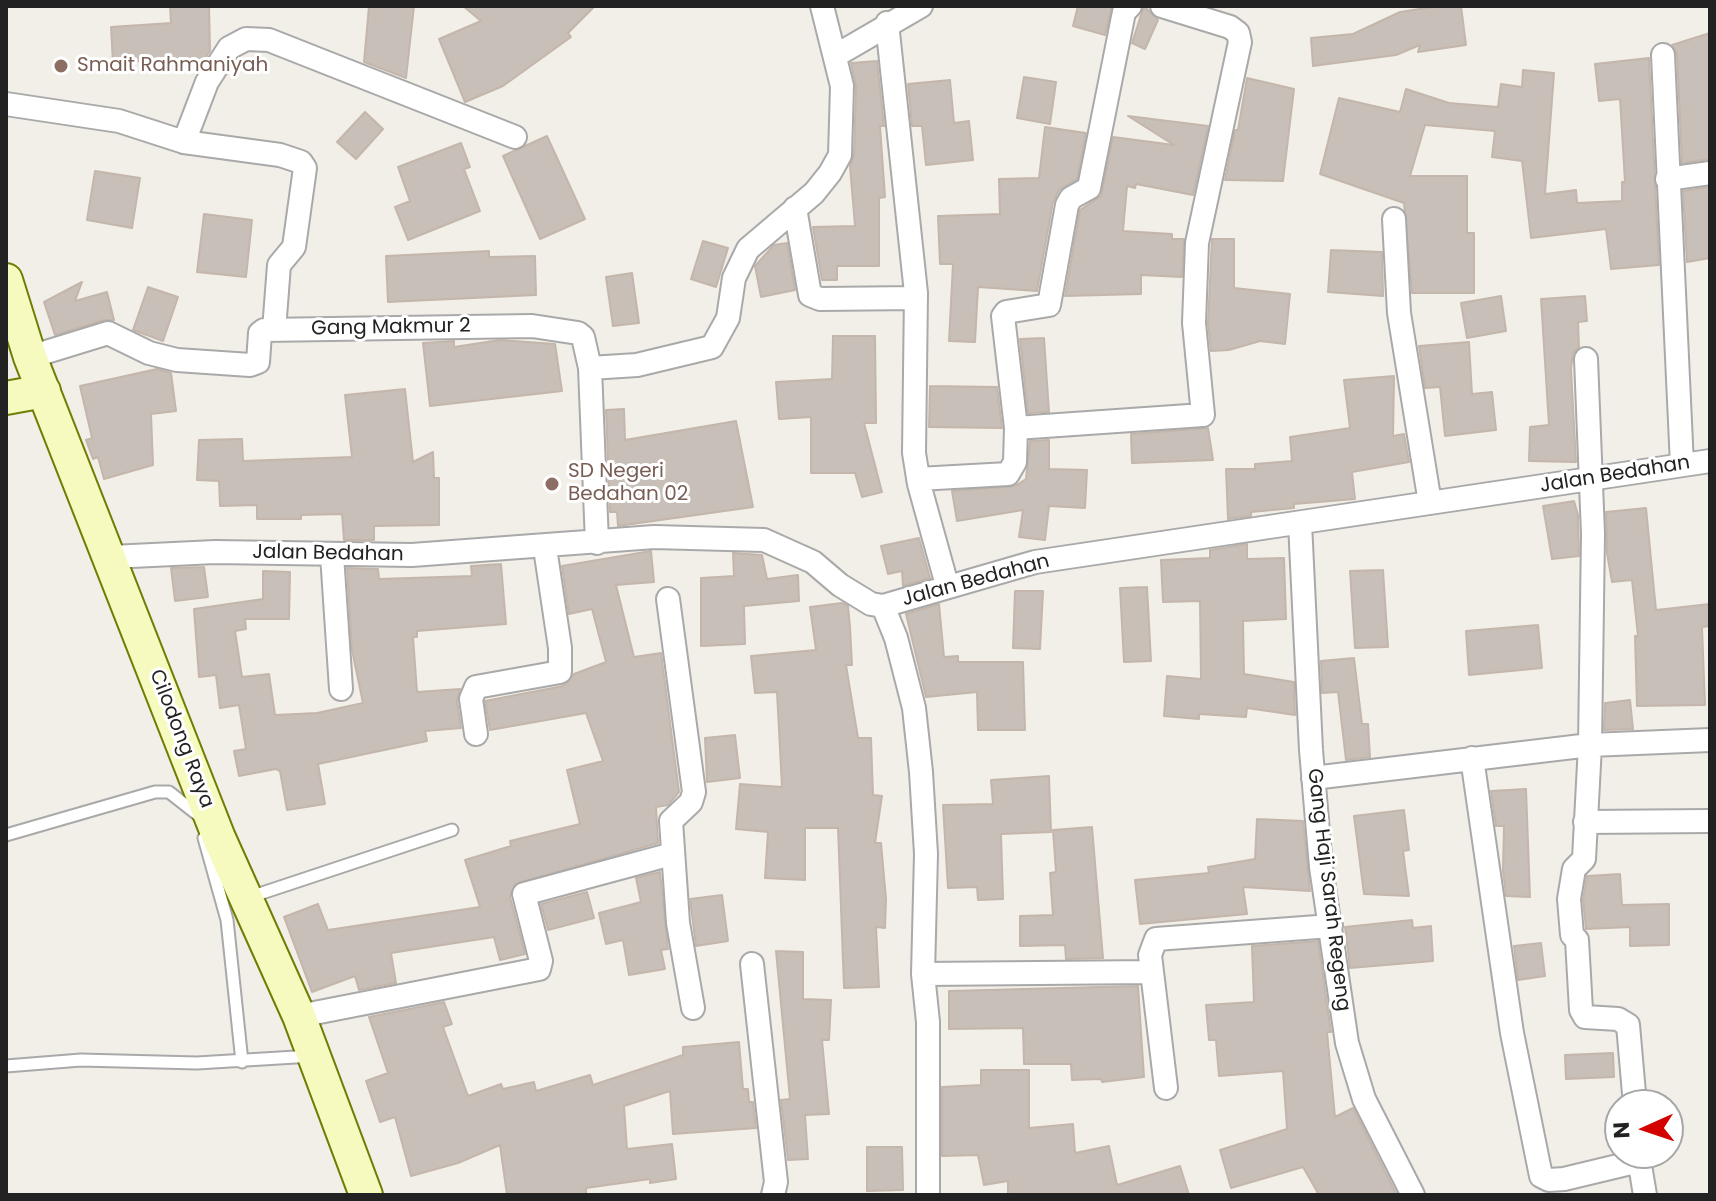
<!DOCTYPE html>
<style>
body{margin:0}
#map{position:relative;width:1716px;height:1201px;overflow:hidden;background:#f2efe9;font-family:Poppins,sans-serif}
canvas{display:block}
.frame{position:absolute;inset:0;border:8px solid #222;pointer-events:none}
.north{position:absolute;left:1604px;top:1089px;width:80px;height:80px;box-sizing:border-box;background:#fff;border:2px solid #a7a7a7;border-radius:50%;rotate:267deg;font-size:22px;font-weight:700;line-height:32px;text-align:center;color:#222}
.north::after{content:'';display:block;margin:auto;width:28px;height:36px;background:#d40000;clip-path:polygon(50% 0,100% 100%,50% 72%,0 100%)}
</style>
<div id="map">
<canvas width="1716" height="1201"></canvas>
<div class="frame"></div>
<div class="north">N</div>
</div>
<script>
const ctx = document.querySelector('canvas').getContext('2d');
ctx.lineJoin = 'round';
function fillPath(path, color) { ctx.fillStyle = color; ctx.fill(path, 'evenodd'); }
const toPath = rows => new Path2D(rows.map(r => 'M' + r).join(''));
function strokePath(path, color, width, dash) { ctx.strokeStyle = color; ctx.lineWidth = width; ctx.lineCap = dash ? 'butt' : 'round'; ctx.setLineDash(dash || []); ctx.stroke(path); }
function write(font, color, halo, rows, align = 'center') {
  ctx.font = font + ' Poppins,sans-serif'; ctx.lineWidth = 6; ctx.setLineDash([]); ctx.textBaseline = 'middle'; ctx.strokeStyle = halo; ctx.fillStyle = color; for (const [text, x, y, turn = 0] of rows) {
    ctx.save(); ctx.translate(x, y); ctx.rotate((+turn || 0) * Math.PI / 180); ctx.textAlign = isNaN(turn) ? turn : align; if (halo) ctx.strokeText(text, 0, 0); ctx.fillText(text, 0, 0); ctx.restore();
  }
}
const building = toPath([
 [170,6,209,6,210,51,199,68,172,69,172,59,113,63,111,27,171,23,170,6],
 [369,6,414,6,406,78,364,62,369,6],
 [463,6,595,6,568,33,571,37,503,86,465,102,439,39,481,21,463,6],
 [1078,6,1112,6,1105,35,1073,26,1078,6],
 [1144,6,1158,20,1145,49,1132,43,1144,6],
 [1439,6,1461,6,1466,45,1418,52,1420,45,1396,55,1313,66,1311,38,1353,34,1400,12,1439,6],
 [1710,33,1710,159,1682,163,1677,54,1672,45,1710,33],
 [1649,58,1659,265,1611,269,1606,229,1531,238,1522,161,1492,157,1495,131,1425,125,1410,176,1467,176,1467,233,1474,233,1474,293,1412,293,1404,203,1320,174,1339,98,1400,112,1406,89,1449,103,1498,107,1501,84,1522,87,1523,70,1554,73,1545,194,1576,190,1577,203,1622,201,1622,182,1625,182,1620,99,1599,101,1595,64,1649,58],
 [877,61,884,126,880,126,885,197,879,198,879,266,837,266,837,280,822,280,813,227,855,226,850,166,854,155,856,86,851,63,877,61],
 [1024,77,1056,82,1050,124,1017,118,1024,77],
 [1247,78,1294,89,1283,181,1225,180,1235,130,1238,130,1247,78],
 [950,80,954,123,969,121,973,160,926,165,922,126,912,126,908,84,950,80],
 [365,112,383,129,356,159,337,142,365,112],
 [1128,116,1208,126,1193,195,1136,184,1135,188,1127,186,1123,231,1172,234,1172,239,1184,239,1182,277,1141,275,1141,294,1065,296,1080,210,1101,196,1113,137,1174,145,1128,116],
 [1045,127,1086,133,1077,179,1059,190,1053,202,1037,291,978,287,975,342,949,341,953,264,940,264,938,216,1000,214,999,179,1039,178,1045,127],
 [547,136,585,219,540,239,503,156,547,136],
 [461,143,470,167,464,169,480,211,408,240,395,207,410,201,398,167,461,143],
 [95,171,140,178,132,228,87,220,95,171],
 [1710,187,1710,258,1687,262,1683,191,1710,187],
 [204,214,252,220,246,277,197,272,204,214],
 [1212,239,1234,239,1234,288,1290,294,1285,344,1260,341,1229,350,1211,351,1208,323,1212,239],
 [703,241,728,248,716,287,691,279,703,241],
 [787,243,795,290,761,297,755,266,774,245,787,243],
 [1331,250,1382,252,1383,296,1328,292,1331,250],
 [489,251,489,257,535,256,536,295,388,302,386,256,489,251],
 [632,273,639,323,613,326,606,277,632,273],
 [82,282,75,301,107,292,114,320,104,320,55,335,44,302,82,282],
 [148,287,178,297,163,341,133,330,148,287],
 [1501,296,1506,331,1467,338,1461,303,1501,296],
 [1585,296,1587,321,1578,322,1579,347,1573,353,1571,369,1576,462,1529,461,1530,427,1549,425,1541,299,1585,296],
 [833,336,875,336,876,423,864,423,882,492,862,497,855,473,811,473,811,417,779,419,776,382,832,379,833,336],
 [1044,338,1049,412,1028,413,1020,339,1044,338],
 [500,340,555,344,562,391,430,406,423,343,454,341,454,347,500,340],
 [1469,342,1472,394,1492,392,1496,430,1445,436,1440,387,1425,388,1419,346,1469,342],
 [157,369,171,373,176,411,151,414,153,465,104,479,98,457,93,459,86,440,92,438,80,386,157,369],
 [1394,376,1393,436,1404,434,1409,462,1352,472,1355,499,1294,504,1294,508,1251,512,1251,516,1228,519,1226,469,1255,469,1255,464,1292,461,1290,437,1350,428,1344,380,1394,376],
 [930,386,997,387,1002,428,929,427,930,386],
 [405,389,413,462,433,452,434,478,439,478,439,525,374,526,374,540,344,540,342,514,301,515,301,519,257,519,257,505,220,506,219,481,197,480,199,440,242,439,243,461,352,457,345,395,405,389],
 [624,409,625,440,736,421,753,507,618,526,617,512,610,512,606,410,624,409],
 [1208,428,1213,460,1132,463,1131,434,1208,428],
 [1049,440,1049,469,1087,470,1085,508,1049,506,1045,540,1019,537,1023,510,957,521,952,491,1015,486,1026,479,1030,441,1049,440],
 [1574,501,1578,515,1579,556,1552,559,1543,506,1574,501],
 [1646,508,1656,610,1710,604,1710,626,1702,627,1705,705,1637,706,1635,636,1638,636,1632,580,1612,582,1607,553,1606,512,1646,508],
 [919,538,930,578,903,586,902,571,888,574,881,546,919,538],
 [1247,544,1247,559,1284,558,1286,619,1243,621,1244,674,1294,682,1295,715,1247,708,1246,717,1199,714,1199,719,1164,716,1167,676,1201,679,1200,601,1163,602,1161,560,1210,558,1210,550,1247,544],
 [651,551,654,582,616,585,634,657,661,653,679,792,668,805,656,807,658,843,515,884,510,897,525,954,500,960,494,937,391,953,396,983,359,990,355,976,312,992,284,917,318,904,328,930,480,907,465,860,511,846,510,841,580,824,567,770,603,761,586,713,490,730,485,701,563,686,574,674,606,662,592,609,569,614,562,566,651,551],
 [733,553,762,555,767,579,798,575,799,601,744,606,745,644,701,646,701,578,734,576,733,553],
 [501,564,506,624,417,631,417,637,413,637,417,692,460,689,457,701,461,728,425,731,427,741,318,764,325,804,287,810,280,771,276,769,239,776,234,751,246,749,239,705,220,708,216,675,199,677,194,609,263,599,263,571,290,572,289,619,245,619,246,629,235,631,242,677,269,674,275,715,317,713,363,703,352,650,347,568,378,569,379,579,472,576,471,566,501,564],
 [204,567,208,597,175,601,171,568,204,567],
 [1383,570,1388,647,1355,648,1350,571,1383,570],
 [1147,587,1151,661,1124,662,1120,588,1147,587],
 [1015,591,1043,591,1040,649,1013,648,1015,591],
 [842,603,848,606,850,627,852,665,846,665,858,738,871,738,873,795,882,796,875,843,881,843,886,899,885,928,876,927,879,987,844,988,838,828,805,828,805,880,765,878,768,832,736,829,740,784,782,787,777,692,755,693,751,656,816,650,810,607,842,603],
 [939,604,944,657,958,656,958,662,1023,662,1025,730,978,730,977,692,926,697,906,614,939,604],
 [1538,625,1542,668,1469,675,1466,631,1538,625],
 [1354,658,1362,724,1368,724,1370,757,1346,760,1338,692,1322,693,1321,661,1354,658],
 [1630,700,1633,729,1604,730,1605,703,1630,700],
 [735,735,740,778,707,782,705,738,735,735],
 [1049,776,1051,832,1001,834,1003,899,978,900,977,887,948,888,943,805,993,804,991,780,1049,776],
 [1526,789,1530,897,1506,896,1503,871,1504,826,1496,826,1491,791,1526,789],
 [1404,810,1409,850,1403,851,1409,896,1364,894,1354,816,1404,810],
 [1257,819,1303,821,1310,891,1243,887,1247,914,1140,924,1135,880,1209,873,1208,867,1255,859,1257,819],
 [1092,827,1103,958,1066,959,1065,945,1020,946,1020,916,1053,915,1050,873,1056,872,1053,830,1092,827],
 [660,872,668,949,661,950,665,969,629,975,623,940,606,944,599,913,641,902,636,878,660,872],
 [1620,874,1622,905,1669,904,1669,945,1630,946,1630,927,1586,929,1583,900,1587,876,1620,874],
 [587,892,594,918,548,930,541,904,587,892],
 [722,895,728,941,696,946,690,899,722,895],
 [1412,920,1413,928,1431,926,1433,961,1350,968,1345,927,1412,920],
 [1318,941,1331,1032,1327,1032,1335,1117,1353,1108,1397,1195,1319,1195,1303,1167,1231,1188,1220,1150,1287,1129,1283,1071,1219,1076,1216,1040,1209,1040,1206,1005,1254,1002,1252,946,1318,941],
 [1541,943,1545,976,1518,980,1514,946,1541,943],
 [776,951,803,952,803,999,831,1000,829,1040,822,1040,829,1114,805,1115,808,1159,788,1160,781,1100,790,1099,776,951],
 [1138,986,1144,1077,1102,1082,1101,1079,1072,1080,1071,1064,1024,1064,1023,1028,949,1029,949,991,1138,986],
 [444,1002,452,1024,443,1027,468,1096,501,1084,503,1089,534,1082,536,1091,590,1075,593,1085,683,1055,683,1047,739,1042,743,1089,748,1089,749,1102,753,1102,756,1128,673,1134,670,1091,624,1106,627,1149,672,1144,676,1179,650,1183,650,1179,586,1188,586,1195,507,1195,500,1145,458,1163,411,1176,395,1117,380,1122,366,1081,388,1073,369,1017,444,1002],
 [1613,1053,1614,1077,1566,1079,1565,1055,1613,1053],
 [981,1070,1029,1070,1029,1128,1073,1124,1075,1153,1109,1146,1117,1185,1180,1166,1189,1195,1008,1195,1008,1181,984,1185,978,1155,942,1156,942,1087,981,1085,981,1070],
 [867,1147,902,1147,903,1190,867,1191,867,1147]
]);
const lane = toPath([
 [6,835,155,792,169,792,197,814],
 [204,838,227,920,242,1062],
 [247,898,452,830],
 [6,1066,81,1060,197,1063,312,1056]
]);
const street = toPath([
 [887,23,916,293,914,453,919,484,947,585],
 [1663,55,1682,465],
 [835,56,921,6],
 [6,104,119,121,184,142,207,82,229,48,246,39,269,40,515,137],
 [184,142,280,155,301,162,305,168,294,247,279,265,274,330],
 [1667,179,1710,173],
 [795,208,810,295,820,299,916,298],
 [1394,219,1399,313,1430,503],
 [30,357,108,333,149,353,177,360,250,365,258,362,260,333,264,330,532,326,578,333,583,337,590,368,597,543],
 [1586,359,1593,534,1590,745,1584,859,1574,869,1569,899,1572,935,1577,940,1581,1010,1585,1017,1618,1019,1628,1025,1635,1105],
 [590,368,637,365,712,347,728,318,734,278,748,249,814,193,830,173,840,155,842,86,822,6],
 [1016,428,1003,316,1006,312,1049,305,1067,205,1071,198,1089,188,1124,12,1130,6],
 [918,479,1008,474,1015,462,1016,428,1203,415,1194,323,1197,243,1240,42,1238,33,1230,27,1162,6],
 [1300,523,1311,750,1321,867,1347,1043,1364,1099,1413,1195],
 [332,555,341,689],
 [111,557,215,552,412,555,654,537,764,540,813,562,840,585,871,604,883,606,1035,562,1710,461],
 [668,599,694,792,691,802,671,821,678,923,693,1008],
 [883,606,896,638,914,708,921,772,926,854,923,974,928,1022,928,1195],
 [476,734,471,699,476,687,560,672,560,648,545,548],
 [1472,758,1512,1033,1541,1176,1549,1180,1564,1179,1639,1161],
 [1313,778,1590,745,1710,740],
 [1585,822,1710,821],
 [752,964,776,1182,773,1195],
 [923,974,1152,972],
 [299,1016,539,969,541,961,524,894,672,854],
 [1166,1088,1150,955,1156,939,1331,926],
 [1638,1153,1645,1195]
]);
const secondary = toPath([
 [6,280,30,357,219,838,299,1016,366,1195],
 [6,398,44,391]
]);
const markers = [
 [61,66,8,"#8d6e63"],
 [552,484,8,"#8d6e63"]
];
const educationNames = [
 ["Smait Rahmaniyah",77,66],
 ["SD Negeri",568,472],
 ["Bedahan 02",568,495]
];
const streetNames = [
 ["Gang Makmur 2",391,328,-1],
 ["Jalan Bedahan",1615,475,-9],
 ["Jalan Bedahan",328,554,1],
 ["Jalan Bedahan",976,581,-15],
 ["Cilodong Raya",181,739,69],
 ["Gang Haji Sarah Regeng",1328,890,83]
];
fillPath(building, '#c7bfb8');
strokePath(building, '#c4b6ab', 2);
strokePath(lane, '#a9a9a9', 15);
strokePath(street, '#a9a9a9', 26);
strokePath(secondary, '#707d05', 36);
strokePath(lane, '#fff', 11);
strokePath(street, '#fff', 22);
strokePath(secondary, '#f7fabf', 32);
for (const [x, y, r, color] of markers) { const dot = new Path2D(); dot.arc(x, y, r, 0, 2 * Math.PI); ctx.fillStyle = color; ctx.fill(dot); strokePath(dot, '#fff', 3); }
write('20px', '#785e54', '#fff', educationNames, 'left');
write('20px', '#222', '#fff', streetNames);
</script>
